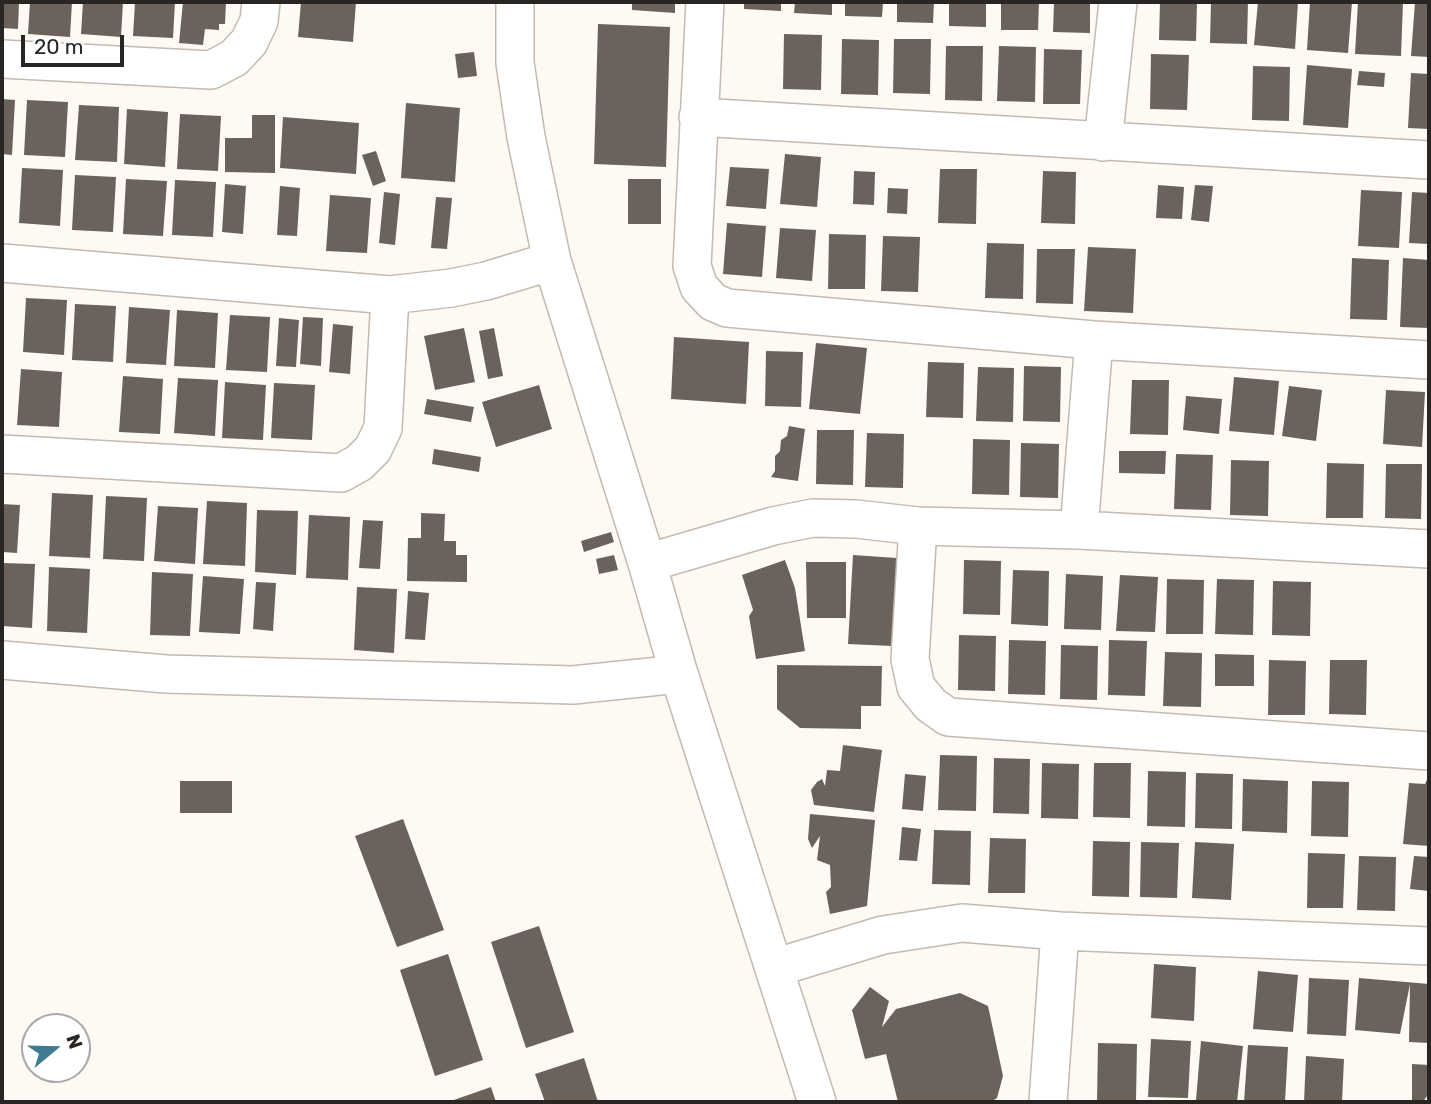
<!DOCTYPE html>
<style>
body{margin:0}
#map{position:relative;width:1431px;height:1104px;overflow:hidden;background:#fef9f3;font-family:Rubik,sans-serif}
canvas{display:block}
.frame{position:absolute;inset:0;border:4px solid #282522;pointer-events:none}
.north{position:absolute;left:21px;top:1013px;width:70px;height:70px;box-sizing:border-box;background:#fff;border:2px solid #a9a8a7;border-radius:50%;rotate:71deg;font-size:19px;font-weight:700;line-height:28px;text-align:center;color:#282522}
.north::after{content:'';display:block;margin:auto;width:24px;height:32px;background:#3f7c92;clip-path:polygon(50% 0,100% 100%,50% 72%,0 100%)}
.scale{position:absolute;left:21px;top:35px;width:103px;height:32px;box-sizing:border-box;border:4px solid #282522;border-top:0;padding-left:9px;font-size:21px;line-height:24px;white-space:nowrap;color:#282522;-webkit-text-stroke:5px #fff;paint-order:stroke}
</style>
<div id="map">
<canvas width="1431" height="1104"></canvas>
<div class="frame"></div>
<div class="north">N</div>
<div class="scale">20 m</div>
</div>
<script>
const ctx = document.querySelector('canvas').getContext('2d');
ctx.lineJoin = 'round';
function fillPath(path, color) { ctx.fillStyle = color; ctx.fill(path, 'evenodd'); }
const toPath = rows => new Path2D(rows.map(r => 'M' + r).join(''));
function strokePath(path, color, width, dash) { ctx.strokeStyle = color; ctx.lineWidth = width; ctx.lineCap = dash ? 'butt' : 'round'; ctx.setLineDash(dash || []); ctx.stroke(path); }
const building = toPath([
 [2,2,19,2,18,29,2,28],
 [30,2,72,2,70,37,28,34],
 [83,2,123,2,121,37,81,34],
 [135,2,175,2,173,38,133,36],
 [183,2,226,2,225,24,219,24,219,30,205,29,203,45,179,43],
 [301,2,356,2,353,42,298,37],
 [632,2,675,2,675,13,632,10],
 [744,2,781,2,781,11,744,9],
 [795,2,832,2,832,15,794,13],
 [845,2,883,2,882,17,845,16],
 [897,2,934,2,933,23,897,22],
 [949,2,986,2,986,27,949,26],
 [1001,2,1039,2,1038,30,1001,30],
 [1054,2,1090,2,1090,33,1053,32],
 [1160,2,1197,2,1196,41,1159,40],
 [1211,2,1248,2,1247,44,1210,43],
 [1258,2,1298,2,1295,49,1254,45],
 [1310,2,1352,2,1348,53,1307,50],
 [1358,2,1403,2,1401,56,1355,54],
 [1415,2,1429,2,1429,57,1411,56],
 [598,24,670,27,666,167,594,164],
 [784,34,822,35,821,90,783,89],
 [842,39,879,40,878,95,841,94],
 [894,39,931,39,930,94,893,93],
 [946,46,983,46,982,101,945,100],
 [999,46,1036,47,1035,102,997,101],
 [1044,49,1082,50,1080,104,1043,104],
 [474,52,477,76,458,78,455,54],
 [1151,54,1189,55,1187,110,1150,109],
 [1307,65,1352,69,1348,128,1303,125],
 [1253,66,1290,67,1289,121,1252,120],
 [1359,71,1385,73,1384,87,1357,85],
 [1411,73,1429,74,1429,129,1408,128],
 [2,99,15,100,12,155,2,154],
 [27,100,68,102,65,157,24,155],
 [406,103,460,108,455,182,401,178],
 [79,105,119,107,117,162,75,160],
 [127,109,168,112,165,167,124,164],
 [180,114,221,116,218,171,177,169],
 [252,115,275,115,275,173,225,172,225,138,252,138],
 [283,117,359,123,356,174,280,168],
 [376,151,386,181,373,186,362,155],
 [785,154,821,157,817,207,780,204],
 [730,167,769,169,766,209,726,206],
 [22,168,63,170,60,226,19,223],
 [940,169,977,169,976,224,938,223],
 [854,171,875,172,874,205,853,204],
 [1043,171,1076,172,1075,224,1041,223],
 [75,175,116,177,113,232,72,230],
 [126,179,167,181,163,236,123,234],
 [628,179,661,179,661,224,628,224],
 [175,180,216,182,213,237,172,235],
 [225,184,246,186,243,234,222,232],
 [1158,185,1184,187,1182,219,1156,218],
 [1195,185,1213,186,1209,222,1191,220],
 [280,186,300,188,297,236,277,235],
 [888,188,908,189,907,214,887,213],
 [1361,190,1402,192,1399,248,1358,246],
 [384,192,400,194,395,245,379,243],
 [1412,192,1429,193,1429,244,1409,243],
 [330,195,371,198,367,253,326,251],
 [436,197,452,198,447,249,431,248],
 [727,223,766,226,762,277,723,274],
 [780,228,816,230,812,281,776,278],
 [829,234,866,235,865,289,828,289],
 [883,236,920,237,918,292,881,291],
 [987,243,1024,244,1023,299,985,298],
 [1088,247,1136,249,1133,313,1084,311],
 [1037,249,1075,249,1073,304,1036,303],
 [1352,258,1389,260,1387,320,1350,319],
 [1403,258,1429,260,1429,328,1400,327],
 [26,298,67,300,64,355,23,352],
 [75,304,116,306,113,362,72,360],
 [129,307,170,310,166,365,126,363],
 [177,310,218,313,215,368,174,366],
 [230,315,270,317,267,372,226,370],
 [303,317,323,318,321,366,300,364],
 [279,318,299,320,296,367,276,366],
 [333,324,353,326,350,374,329,372],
 [464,328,475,382,435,390,424,336],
 [494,328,503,376,488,379,479,331],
 [674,337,749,342,746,404,671,399],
 [816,343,867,348,860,414,809,409],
 [766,351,803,352,801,407,765,406],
 [928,362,964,363,963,418,926,417],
 [1024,366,1061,367,1060,422,1023,421],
 [978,367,1014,368,1013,422,976,421],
 [21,369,62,372,59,427,17,425],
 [123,376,163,379,160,434,119,432],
 [1234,377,1279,381,1274,435,1229,431],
 [178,378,218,380,215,436,174,433],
 [1132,380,1169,380,1168,435,1130,434],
 [225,382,266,385,263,440,222,438],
 [274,383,315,385,312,440,271,438],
 [539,385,552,429,496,447,482,402],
 [1289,386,1322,390,1316,441,1282,436],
 [1386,390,1425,392,1422,447,1383,444],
 [1186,396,1222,399,1219,434,1183,430],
 [427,399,474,407,471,422,424,414],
 [789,426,805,429,798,481,771,477,775,471,775,456,780,451,781,440,787,436],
 [817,430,854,430,853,485,816,484],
 [867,433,904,434,903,488,865,487],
 [973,439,1010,440,1009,495,972,494],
 [1021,443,1059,444,1058,498,1020,497],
 [434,449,481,457,479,472,432,464],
 [1119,451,1166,451,1165,474,1119,473],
 [1176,454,1213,455,1211,510,1174,509],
 [1231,460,1269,461,1268,516,1230,515],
 [1327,463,1364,464,1363,518,1326,518],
 [1386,464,1422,464,1421,519,1385,518],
 [52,493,93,495,90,558,49,556],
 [106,496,147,498,144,561,103,559],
 [207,501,247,503,245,566,203,564],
 [2,504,20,505,17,553,2,552],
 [158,506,198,508,195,564,154,561],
 [257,510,298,511,296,575,255,572],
 [421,513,445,514,444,541,456,541,456,555,467,555,467,582,407,581,408,538,421,538],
 [309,515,350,517,348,580,306,578],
 [363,520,383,521,380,569,359,568],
 [611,532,614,542,584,552,581,541],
 [614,555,618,570,599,574,596,559],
 [853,555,897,558,892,646,848,644],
 [785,560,795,588,805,651,756,659,749,616,753,610,742,575],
 [964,560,1001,561,1000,615,963,614],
 [806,562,846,562,846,618,807,618],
 [2,563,35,564,32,628,2,626],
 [49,567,90,569,87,633,47,631],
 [1013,570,1049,571,1048,626,1011,624],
 [152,572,193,574,190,636,150,635],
 [1066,574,1103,576,1101,630,1064,629],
 [1120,575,1158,577,1155,632,1116,631],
 [203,576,244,579,240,634,199,632],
 [1167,579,1204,580,1203,634,1166,634],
 [1217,579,1254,580,1253,635,1215,634],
 [1273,581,1311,582,1310,636,1272,635],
 [256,582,276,583,273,631,253,629],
 [357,587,397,589,394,653,354,650],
 [408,591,429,593,425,640,405,639],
 [959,635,996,636,995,691,958,690],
 [1009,640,1046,641,1045,695,1008,694],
 [1109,640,1147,641,1145,696,1108,695],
 [1061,645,1098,646,1097,700,1060,699],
 [1165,652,1202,653,1201,707,1163,706],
 [1215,654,1254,655,1254,686,1215,686],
 [1269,660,1306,661,1305,715,1268,715],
 [1330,660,1367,660,1366,715,1329,714],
 [777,665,882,666,881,706,861,706,861,729,800,728,777,709],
 [843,745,882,750,874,812,814,805,811,790,817,782,822,779,825,786,827,770,840,771],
 [940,755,977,756,976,811,938,810],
 [994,758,1030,759,1029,814,993,813],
 [1042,763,1079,764,1078,819,1041,818],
 [1094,763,1131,763,1130,818,1093,817],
 [1148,771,1186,772,1185,827,1147,826],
 [1196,773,1233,774,1232,829,1195,828],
 [905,774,926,776,923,811,902,809],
 [1429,775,1429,846,1403,844,1409,783,1425,784],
 [1243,779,1288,781,1287,833,1242,831],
 [180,781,232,781,232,813,180,813],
 [1312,781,1349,782,1348,837,1311,836],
 [810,814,875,820,867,906,830,914,826,892,831,887,830,865,817,860,820,836,812,848,808,839],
 [403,819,444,930,397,947,355,836],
 [902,827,921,829,917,861,899,860],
 [934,830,971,831,970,885,932,884],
 [990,838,1026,839,1025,893,988,893],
 [1093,841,1130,842,1129,897,1092,896],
 [1141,842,1179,843,1177,898,1140,897],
 [1195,842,1234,844,1231,900,1192,898],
 [1308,853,1345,854,1343,908,1307,908],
 [1359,856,1396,857,1395,911,1357,910],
 [1414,856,1429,857,1429,891,1410,889],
 [539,926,574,1032,526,1048,491,942],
 [448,954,483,1060,435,1076,400,970],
 [1154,964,1196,967,1194,1021,1151,1018],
 [1258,971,1298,975,1293,1032,1253,1029],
 [1309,978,1349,980,1346,1036,1307,1034],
 [1359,978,1429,984,1429,1043,1409,1042,1410,984,1400,1034,1355,1030],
 [870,987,889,1001,882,1027,896,1009,960,993,988,1006,1003,1076,997,1098,991,1102,898,1102,886,1054,865,1059,852,1010],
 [1151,1039,1191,1041,1188,1098,1148,1097],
 [1201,1041,1243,1046,1237,1102,1196,1100],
 [1098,1043,1137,1044,1136,1101,1097,1101],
 [1248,1045,1288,1047,1285,1102,1244,1102],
 [1306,1056,1344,1059,1342,1102,1304,1102],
 [584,1058,598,1102,545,1102,535,1074],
 [1412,1064,1429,1065,1429,1093,1423,1102,1412,1102],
 [491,1087,496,1102,448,1102]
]);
const minor = toPath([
 [515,2,515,63,526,137,552,261,647,563,679,674,817,1102],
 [705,2,692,266,699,287,713,302,727,308,1094,340,1429,360],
 [2,59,211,70,234,58,249,42,259,21,261,2],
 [698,117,1429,160],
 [1103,142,1118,2],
 [2,263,390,295,451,288,486,281,552,261],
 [2,454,341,473,359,463,373,449,383,428,390,295],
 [918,526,910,659,916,687,931,705,948,717,1429,751],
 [1079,530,1094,340],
 [647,563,773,526,813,518,856,519,918,526,1079,530,1429,549],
 [2,660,166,674,573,685,679,674],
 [774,968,883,935,962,923,1060,931,1429,946],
 [1048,1102,1060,931]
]);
fillPath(building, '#6b635b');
strokePath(minor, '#c3bab2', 40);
strokePath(minor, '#fff', 37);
</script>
